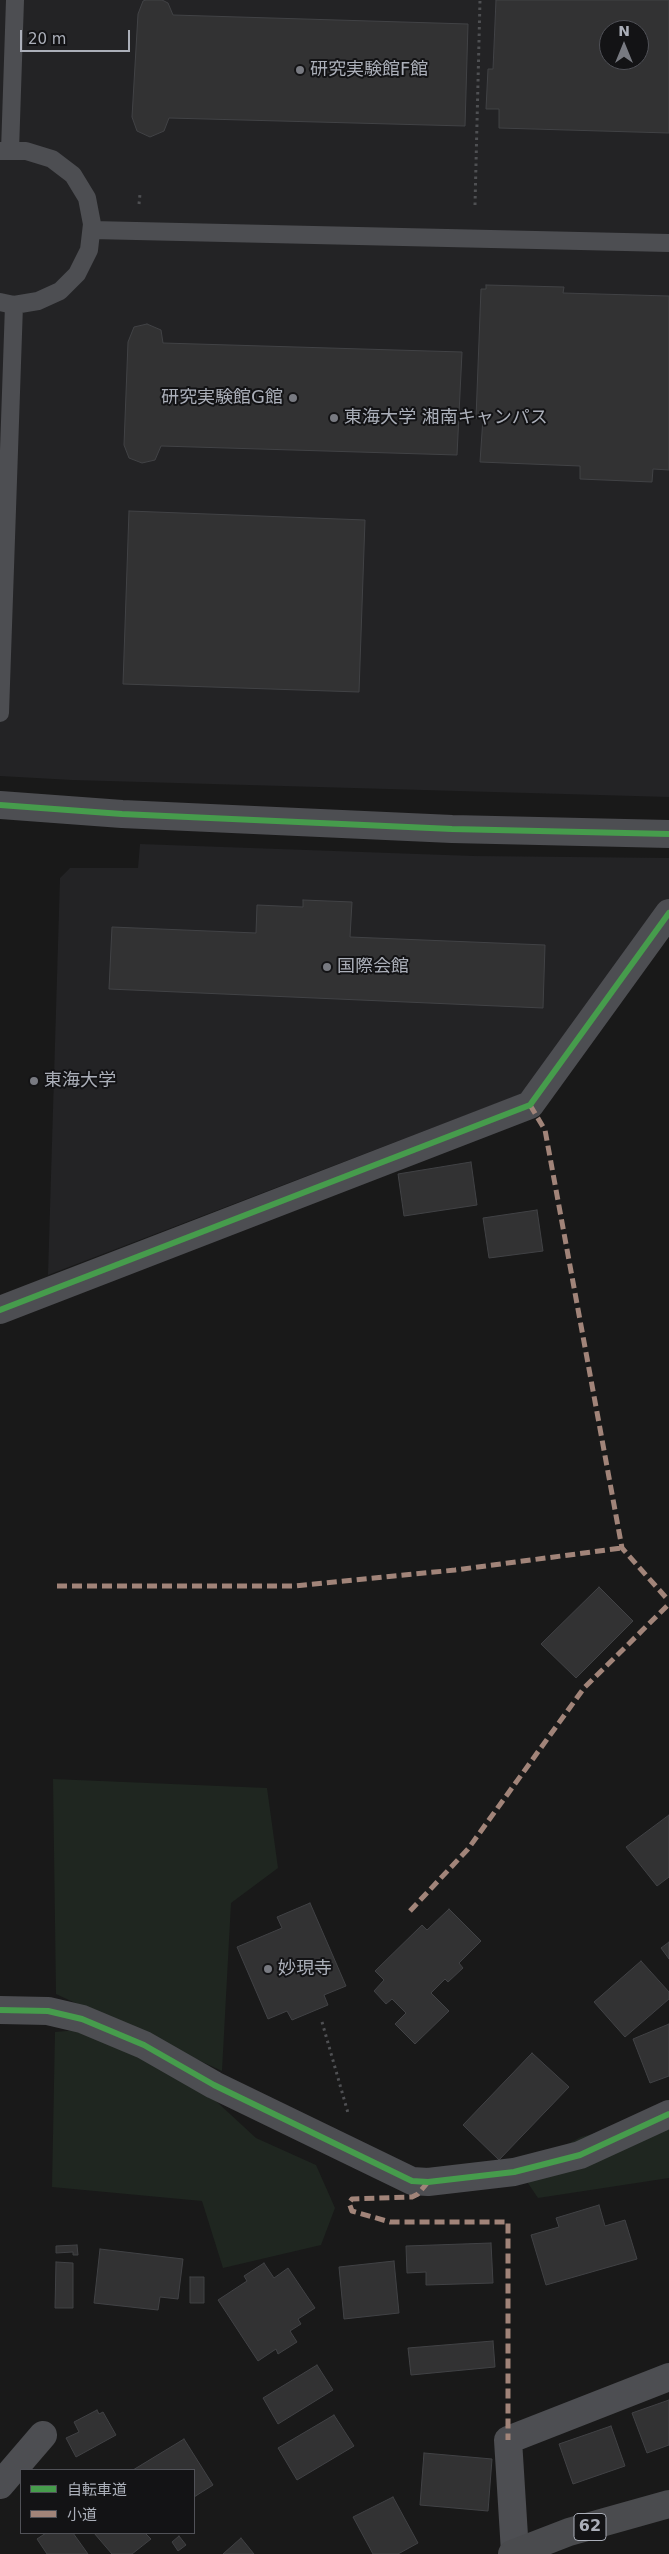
<!DOCTYPE html>
<meta charset="utf-8">
<style>
body{margin:0}
#map{position:relative;width:669px;height:2554px;overflow:hidden;background:#191919;font-family:"DejaVu Sans","Noto Sans JP",sans-serif}
canvas{display:block}
.legend{position:absolute;left:20px;top:2469px;width:175px;height:65px;box-sizing:border-box;background:#131315;border:1px solid #505157;margin:0;padding:6px 9px;list-style:none;font-size:15px;color:#abafb9}
.legend li{display:flex;align-items:center;gap:10px;height:25px}
.legend b{width:25px;border:1px solid #505157}
.north{position:absolute;left:599px;top:20px;width:50px;height:50px;box-sizing:border-box;background:#131315;border:1px solid #505157;border-radius:50%;rotate:0deg;font-size:14px;font-weight:700;line-height:20px;text-align:center;color:#abafb9}
.north::after{content:'';display:block;margin:auto;width:18px;height:22px;background:#787a81;clip-path:polygon(50% 0,100% 100%,50% 72%,0 100%)}
.scale{position:absolute;left:20px;top:30px;width:110px;height:22px;box-sizing:border-box;border:2px solid #abafb9;border-top:0;padding-left:6px;font-size:15px;line-height:18px;white-space:nowrap;color:#abafb9;-webkit-text-stroke:4px #131315;paint-order:stroke}
</style>
<div id="map">
<canvas width="669" height="2554"></canvas>
<ul class="legend">
<li><b style="height:6px;background:#469c4c"></b>自転車道</li>
<li><b style="height:6px;background:#a18479"></b>小道</li>
</ul>
<div class="north">N</div>
<div class="scale">20 m</div>
</div>
<script>
const ctx = document.querySelector('canvas').getContext('2d');
ctx.lineJoin = 'round';
function fillPath(path, color) { ctx.fillStyle = color; ctx.fill(path, 'evenodd'); }
const toPath = rows => new Path2D(rows.map(r => 'M' + r).join(''));
function strokePath(path, color, width, dash) { ctx.strokeStyle = color; ctx.lineWidth = width; ctx.lineCap = dash ? 'butt' : 'round'; ctx.setLineDash(dash || []); ctx.stroke(path); }
function write(font, color, halo, rows, align = 'center') {
  ctx.font = font + ' "DejaVu Sans","Noto Sans JP",sans-serif'; ctx.lineWidth = 4; ctx.setLineDash([]); ctx.textBaseline = 'middle'; ctx.strokeStyle = halo; ctx.fillStyle = color; for (const [text, x, y, turn = 0] of rows) {
    ctx.save(); ctx.translate(x, y); ctx.rotate((+turn || 0) * Math.PI / 180); ctx.textAlign = isNaN(turn) ? turn : align; if (halo) ctx.strokeText(text, 0, 0); ctx.fillText(text, 0, 0); ctx.restore();
  }
}
const built = toPath([
 [0,0,669,0,669,797,72,780,0,776],
 [609,30,639,30,639,60,609,60],
 [140,844,474,856,669,858,669,914,521,1094,48,1275,60,878,70,868,138,868]
]);
const green = toPath([
 [53,1779,267,1788,278,1868,231,1903,222,2071,56,1994],
 [112,2027,191,2078,256,2138,316,2165,335,2208,321,2245,223,2268,202,2201,52,2187,55,2032],
 [669,2114,669,2178,538,2198,519,2170,581,2137]
]);
const building = toPath([
 [146,0,162,0,168,3,173,15,468,24,465,126,169,118,164,131,150,137,137,131,132,117,138,14,143,1,146,0],
 [496,0,669,0,669,133,499,128,499,109,486,109,488,69,493,69,496,0],
 [609,30,639,30,639,60,609,60,609,30],
 [486,285,564,287,563,293,669,296,669,470,653,469,652,482,580,479,580,466,480,462,483,418,476,418,481,289,486,289,486,285],
 [147,324,161,330,163,343,462,352,457,455,161,446,155,460,142,463,129,458,124,445,128,342,134,327,147,324],
 [129,511,365,520,359,692,123,684,129,511],
 [303,900,352,902,350,937,545,945,543,1008,109,989,112,927,256,933,257,905,303,907,303,900],
 [471,1162,477,1205,404,1216,398,1174,471,1162],
 [537,1210,543,1251,489,1258,483,1218,537,1210],
 [599,1587,633,1621,576,1678,541,1644,599,1587],
 [669,1815,669,1877,657,1886,626,1847,669,1815],
 [310,1903,346,1986,324,1995,328,2005,292,2020,287,2011,268,2019,237,1947,282,1928,277,1917,310,1903],
 [449,1909,481,1941,459,1963,463,1968,448,1982,445,1979,431,1993,449,2011,415,2044,395,2024,406,2013,392,1999,386,2004,374,1991,384,1980,375,1971,422,1925,427,1930,449,1909],
 [669,1942,669,1959,661,1948,669,1942],
 [641,1961,669,1992,669,1999,625,2037,594,2002,641,1961],
 [669,2024,669,2076,650,2083,633,2039,669,2024],
 [532,2053,569,2087,499,2160,463,2125,532,2053],
 [599,2205,605,2226,625,2220,637,2259,546,2285,531,2235,559,2227,556,2218,599,2205],
 [491,2243,493,2283,426,2285,426,2272,407,2273,406,2246,491,2243],
 [77,2245,78,2255,73,2255,73,2252,56,2253,56,2246,77,2245],
 [100,2249,183,2259,178,2299,160,2297,158,2310,94,2303,100,2249],
 [394,2261,399,2313,344,2319,339,2267,394,2261],
 [56,2262,73,2263,73,2308,55,2308,56,2262],
 [264,2263,274,2278,288,2268,315,2308,298,2319,301,2324,290,2331,297,2342,278,2354,276,2349,258,2361,218,2300,247,2281,244,2276,264,2263],
 [190,2277,204,2277,204,2303,190,2303,190,2277],
 [493,2341,495,2367,411,2375,408,2348,493,2341],
 [317,2365,333,2390,278,2424,263,2398,317,2365],
 [669,2400,669,2445,647,2453,632,2413,669,2400],
 [97,2410,99,2414,103,2412,116,2435,76,2457,66,2438,79,2432,74,2422,97,2410],
 [334,2415,354,2446,297,2480,278,2448,334,2415],
 [611,2426,625,2466,573,2484,559,2444,611,2426],
 [184,2439,213,2485,194,2497,194,2470,133,2470,184,2439],
 [424,2453,492,2459,488,2511,420,2505,424,2453],
 [393,2497,418,2543,398,2554,373,2554,353,2517,393,2497],
 [46,2533,73,2533,88,2554,47,2554,37,2539,46,2533],
 [94,2533,145,2533,151,2539,132,2554,112,2554,94,2533],
 [179,2536,186,2545,178,2551,172,2542,179,2536],
 [241,2538,254,2554,223,2554,241,2538]
]);
const path = toPath([
 [139,204,140,194],
 [475,205,480,0],
 [322,2022,348,2113]
]);
const service = toPath([
 [0,151,26,151,52,159,73,175,87,198,92,224,89,250,77,274,60,291,38,301,14,305,0,302],
 [10,151,15,0],
 [92,230,669,243],
 [0,713,14,305]
]);
const minor = toPath([
 [0,1310,530,1105,669,913],
 [0,2010,48,2011,82,2019,144,2045,214,2085,412,2181,428,2182,514,2172,580,2155,669,2114],
 [0,2485,43,2435],
 [515,2552,508,2440,669,2377]
]);
const tertiary = toPath([
 [0,805,122,814,452,829,669,834]
]);
const primary = toPath([
 [512,2554,569,2532,669,2504]
]);
const quiet = toPath([
 [530,1105,545,1130,622,1548,669,1601],
 [57,1586,294,1586,455,1570,622,1548],
 [410,1911,468,1849,584,1688,669,1604],
 [428,2182,418,2194,412,2197,352,2199,349,2203,352,2211,390,2222,508,2222,508,2440]
]);
const cycleway = toPath([
 [0,805,122,814,452,829,669,834],
 [0,1310,530,1105,669,913],
 [0,2010,48,2011,82,2019,144,2045,214,2085,412,2181,428,2182,514,2172,580,2155,669,2114]
]);
const markers = [
 [300,70,5,"#787a81"],
 [293,398,5,"#787a81"],
 [334,418,5,"#787a81"],
 [327,967,5,"#787a81"],
 [34,1081,5,"#787a81"],
 [268,1969,5,"#787a81"]
];
const shields = [
 [590,2527,32]
];
const shieldNames = [
 ["62",590,2527]
];
const poiNames = [
 ["研究実験館F館",310,70],
 ["研究実験館G館",283,398,"right"],
 ["東海大学 湘南キャンパス",344,418],
 ["国際会館",337,967],
 ["東海大学",44,1081],
 ["妙現寺",278,1969]
];
fillPath(built, '#232325');
fillPath(green, '#1f2620');
fillPath(building, '#323233');
strokePath(building, '#414245', 1);
strokePath(path, '#4f5053', 3, [2.5, 4]);
strokePath(service, '#4d4e52', 18);
strokePath(minor, '#4d4e52', 28);
strokePath(tertiary, '#4d4e52', 28);
strokePath(primary, '#4a4b4e', 28);
strokePath(quiet, '#a18479', 5, [10, 5]);
strokePath(cycleway, '#469c4c', 6);
for (const [x, y, r, color] of markers) { const dot = new Path2D(); dot.arc(x, y, r, 0, 2 * Math.PI); ctx.fillStyle = color; ctx.fill(dot); strokePath(dot, '#131315', 2); }
for (const [x, y, w] of shields) { const box = new Path2D(); box.roundRect(x - w / 2, y - 13.5, w, 27, 4); ctx.fillStyle = '#131315'; ctx.fill(box); strokePath(box, '#abafb9', 1); }
write('bold 16px', '#abafb9', null, shieldNames);
write('18px', '#abafb9', '#131315', poiNames, 'left');
</script>
